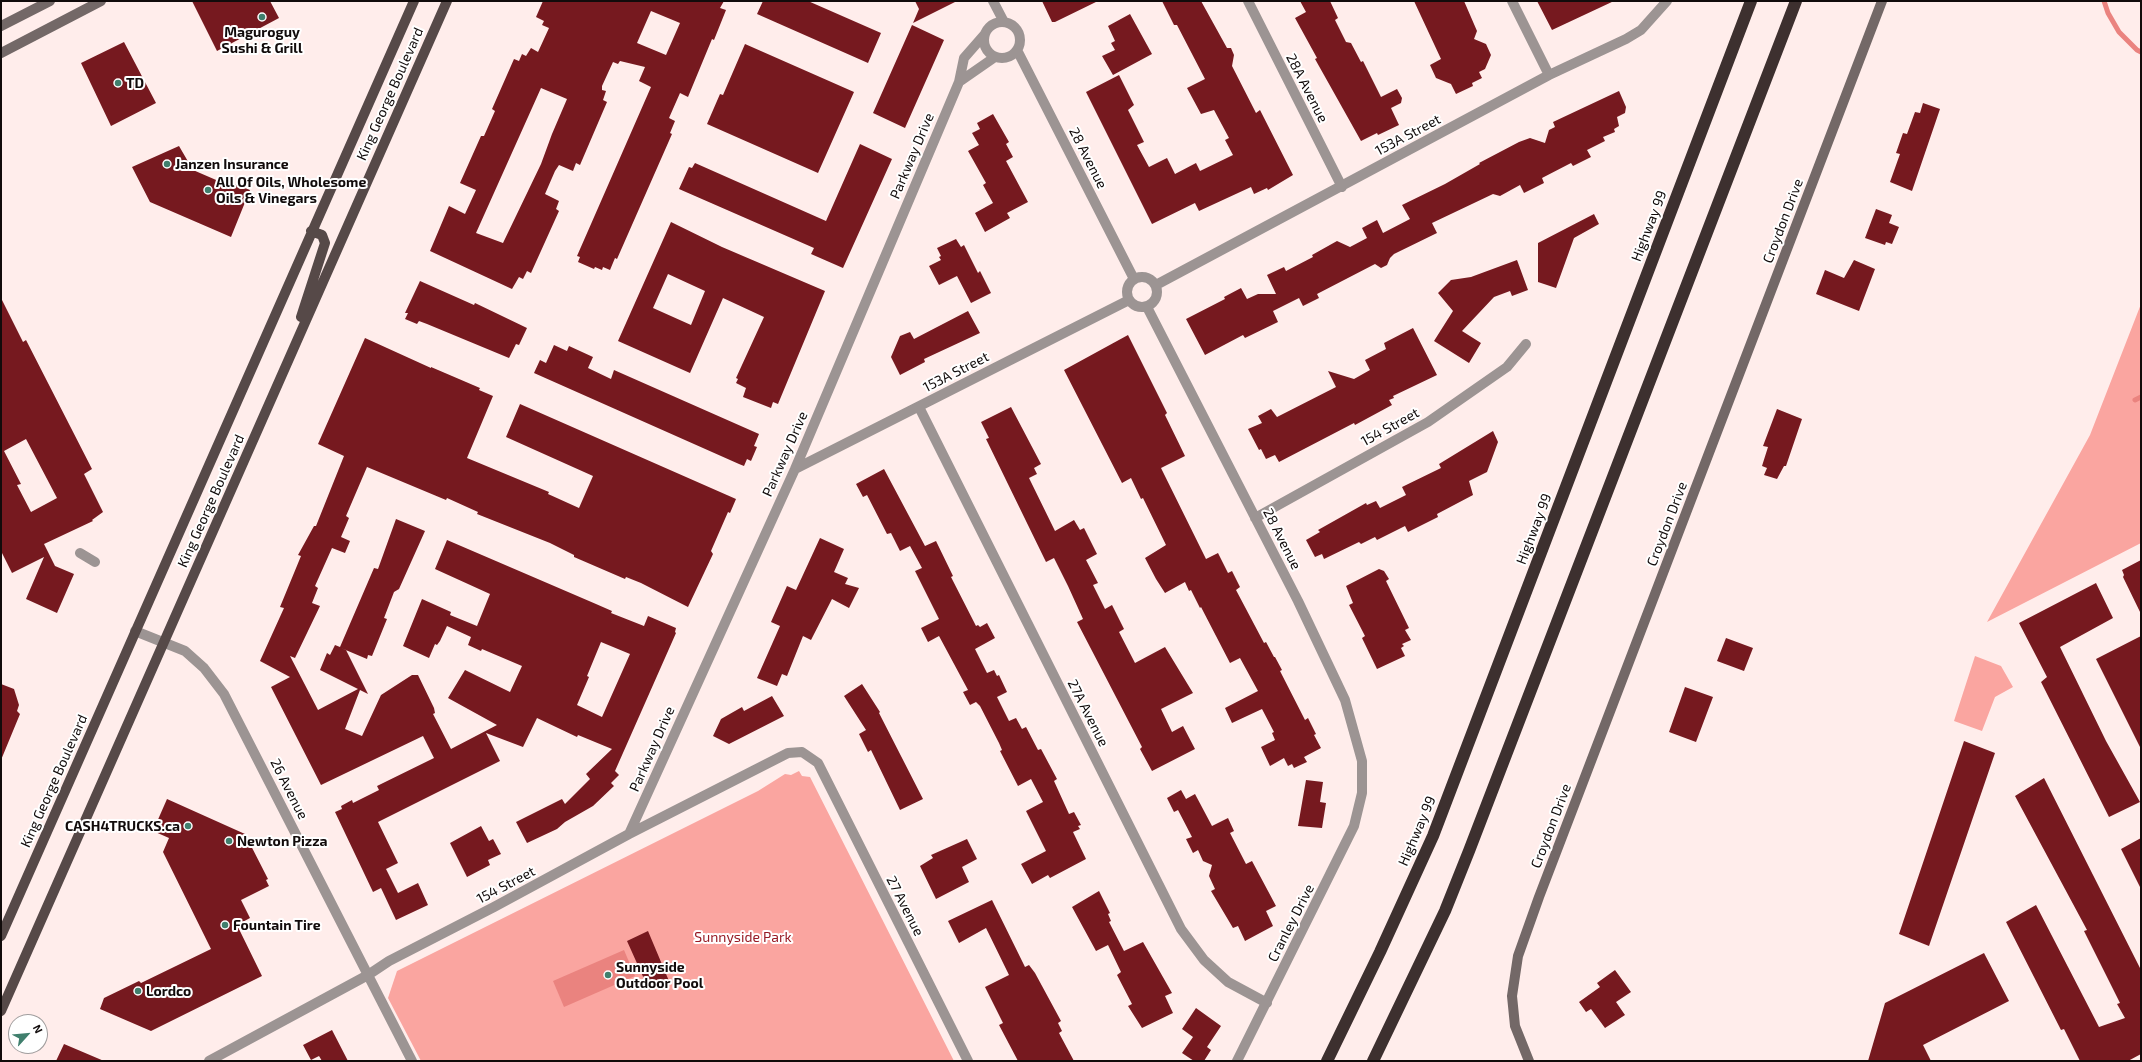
<!DOCTYPE html>
<style>
body{margin:0}
#map{position:relative;width:2142px;height:1062px;overflow:hidden;background:#ffedeb;font-family:"Exo 2",sans-serif}
canvas{display:block}
.frame{position:absolute;inset:0;border:2px solid #110b0b;pointer-events:none}
.north{position:absolute;left:8px;top:1014px;width:40px;height:40px;box-sizing:border-box;background:#fff;border:1px solid #a09d9d;border-radius:50%;rotate:63deg;font-size:11px;font-weight:700;line-height:16px;text-align:center;color:#110b0b}
.north::after{content:'';display:block;margin:auto;width:14px;height:18px;background:#407f6d;clip-path:polygon(50% 0,100% 100%,50% 72%,0 100%)}
</style>
<div id="map">
<canvas width="2142" height="1062"></canvas>
<div class="frame"></div>
<div class="north">N</div>
</div>
<script>
const ctx = document.querySelector('canvas').getContext('2d');
ctx.lineJoin = 'round';
function fillPath(path, color) { ctx.fillStyle = color; ctx.fill(path, 'evenodd'); }
const toPath = rows => new Path2D(rows.map(r => 'M' + r).join(''));
function strokePath(path, color, width, dash) { ctx.strokeStyle = color; ctx.lineWidth = width; ctx.lineCap = dash ? 'butt' : 'round'; ctx.setLineDash(dash || []); ctx.stroke(path); }
function write(font, color, halo, rows, align = 'center') {
  ctx.font = font + ' "Exo 2",sans-serif'; ctx.lineWidth = 4; ctx.setLineDash([]); ctx.textBaseline = 'middle'; ctx.strokeStyle = halo; ctx.fillStyle = color; for (const [text, x, y, turn = 0] of rows) {
    ctx.save(); ctx.translate(x, y); ctx.rotate((+turn || 0) * Math.PI / 180); ctx.textAlign = isNaN(turn) ? turn : align; if (halo) ctx.strokeText(text, 0, 0); ctx.fillText(text, 0, 0); ctx.restore();
  }
}
const green = toPath([
 [2141,304,2141,543,1987,622,2090,435],
 [1975,656,2001,666,2013,687,1995,697,1982,731,1954,721],
 [799,771,802,776,810,777,954,1061,421,1061,388,998,397,971,758,791,785,774,791,775]
]);
const water = toPath([
 [624,950,635,976,564,1007,553,981]
]);
const stream = toPath([
 [2104,1,2108,13,2119,32,2137,50,2141,52],
 [2135,400,2141,397]
]);
const building = toPath([
 [192,1,270,1,279,18,217,51],
 [543,1,724,1,720,8,726,10,714,40,712,39,688,97,680,93,669,118,675,121,670,133,672,134,617,259,615,258,610,270,603,267,602,270,595,267,594,269,578,262,580,257,577,256,651,87,639,81,645,67,620,61,618,64,613,62,602,86,602,90,606,91,603,100,607,102,580,165,576,163,573,171,559,165,555,171,545,194,559,201,556,209,559,211,531,273,527,271,523,279,519,277,512,289,430,251,449,206,465,214,476,190,460,183,481,136,484,136,495,111,492,109,514,59,519,61,522,54,526,56,531,48,538,52,549,28,542,25,544,21,536,17],
 [651,11,680,23,666,55,637,43],
 [541,88,567,99,552,134,541,164,503,243,476,233],
 [763,1,808,1,881,33,868,63,757,14],
 [915,1,957,1,913,23,919,9],
 [1042,1,1098,1,1055,22,1052,22],
 [1162,1,1201,1,1227,48,1231,48,1234,55,1232,66,1256,113,1260,110,1293,175,1268,190,1267,188,1254,194,1251,187,1199,211,1195,203,1152,224,1086,92,1119,75,1134,105,1128,110,1144,142,1137,145,1149,167,1167,158,1175,174,1196,163,1200,171,1233,155,1225,140,1229,138,1214,110,1201,114,1187,88,1205,79,1177,25,1174,25],
 [1300,1,1330,1,1338,18,1335,20,1346,42,1351,43,1361,62,1363,61,1381,97,1397,89,1402,98,1401,103,1391,108,1399,125,1378,135,1377,133,1361,141,1324,75,1315,59,1317,58,1295,18,1306,12],
 [1414,1,1464,1,1477,31,1474,39,1486,44,1491,55,1485,69,1479,72,1482,78,1472,83,1473,86,1456,94,1451,84,1436,78,1430,65,1441,59],
 [1537,1,1614,1,1552,30],
 [1130,14,1152,54,1113,75,1102,56,1115,50,1111,43,1115,41,1108,26],
 [912,25,944,40,905,128,873,113],
 [124,42,156,103,111,126,81,63],
 [745,44,854,92,818,173,707,124,720,94,723,95],
 [1619,91,1626,107,1625,113,1617,117,1619,126,1614,129,1615,132,1603,137,1605,141,1587,150,1591,157,1573,166,1571,163,1542,178,1544,183,1524,193,1520,185,1500,196,1493,194,1432,223,1437,233,1394,254,1390,258,1387,265,1381,268,1375,264,1317,294,1319,298,1303,306,1299,298,1273,311,1278,322,1245,338,1243,335,1205,355,1186,319,1225,299,1224,297,1241,288,1247,299,1258,294,1276,294,1267,275,1284,267,1286,271,1313,257,1312,255,1337,241,1350,247,1367,238,1362,228,1377,220,1383,233,1410,219,1402,205,1445,184,1480,164,1479,163,1519,142,1530,138,1545,143,1549,130,1555,127,1553,122],
 [1923,103,1940,109,1912,191,1890,182,1900,154,1896,153,1903,133,1907,134,1915,112,1920,113],
 [993,114,1009,142,1006,144,1013,157,1006,161,1028,202,1007,213,1010,218,985,232,975,213,993,203,983,185,986,183,968,151,979,145,972,133,980,129,977,123],
 [860,144,892,159,843,268,811,254,814,248,679,189,689,167,692,168,695,163,826,221],
 [179,146,193,170,230,186,232,183,250,190,231,237,150,202,132,167],
 [1876,209,1892,215,1889,223,1899,227,1892,244,1886,242,1885,245,1865,238],
 [1594,214,1599,224,1574,238,1556,288,1538,282,1538,243],
 [671,222,722,247,825,291,778,404,773,402,771,408,743,397,746,388,736,383,738,379,736,378,764,317,723,298,690,373,618,341],
 [668,274,705,291,691,325,653,308],
 [956,239,961,247,964,245,978,273,980,271,991,293,971,303,957,276,939,285,929,266,941,260,939,257,941,256,937,248],
 [1517,260,1528,290,1512,296,1510,291,1494,297,1462,331,1481,343,1469,363,1434,341,1453,311,1438,293,1451,280,1471,277],
 [1854,260,1875,269,1859,311,1816,294,1825,270,1844,278],
 [420,281,474,305,475,303,527,328,519,345,516,344,509,358,427,324,419,321,417,324,405,319,408,313,405,313],
 [1,298,23,342,26,340,92,469,84,474,103,512,92,520,93,521,44,544,55,566,74,574,57,613,26,599,44,557,12,573,1,551],
 [26,439,57,498,31,512,17,485,21,484,4,451],
 [968,311,980,333,924,359,925,362,900,375,891,357,900,336,910,332,914,339],
 [1413,328,1437,375,1393,396,1394,398,1389,400,1392,405,1355,425,1354,423,1279,462,1275,455,1266,459,1261,449,1259,450,1248,429,1262,423,1258,416,1271,409,1277,417,1336,387,1328,371,1354,379,1370,370,1365,360,1386,349,1384,343],
 [1128,335,1167,413,1165,415,1185,456,1161,468,1206,559,1218,553,1228,573,1232,571,1240,587,1236,590,1264,643,1266,642,1274,657,1275,657,1282,670,1280,671,1305,720,1308,718,1316,734,1314,735,1321,748,1304,757,1307,762,1294,768,1292,764,1288,766,1284,758,1270,766,1261,747,1275,740,1272,733,1274,732,1262,709,1232,723,1225,708,1258,691,1240,658,1230,663,1201,607,1200,608,1191,590,1189,591,1185,582,1165,593,1156,579,1145,558,1166,545,1143,498,1141,499,1131,478,1122,483,1064,370],
 [365,338,431,368,431,367,480,388,479,390,493,396,467,458,549,492,548,494,579,508,593,476,506,437,520,404,736,499,730,513,728,512,711,551,713,554,688,607,641,583,626,577,625,579,574,557,574,555,550,543,477,514,478,512,447,498,446,500,367,467,346,516,349,518,341,537,350,541,345,553,332,548,315,586,318,588,312,603,320,606,295,658,290,656,318,710,358,689,320,670,327,653,330,655,335,645,340,647,374,568,378,569,396,519,425,531,399,589,394,592,384,618,387,619,372,656,368,655,367,659,341,648,346,650,368,694,360,690,345,729,362,736,381,695,412,675,418,675,434,708,435,713,433,714,451,749,497,725,448,698,465,670,510,692,522,666,482,649,481,651,468,645,471,637,447,626,440,641,437,645,435,644,429,658,403,646,422,599,451,612,450,615,477,626,490,594,435,569,447,540,596,604,612,611,611,613,644,626,648,616,676,628,675,632,676,633,615,771,619,775,611,783,614,786,593,806,565,822,557,829,527,843,516,822,562,799,565,804,590,779,586,774,612,749,578,735,577,737,537,718,523,747,486,733,500,761,378,822,398,863,386,869,398,893,418,883,428,905,396,920,381,888,373,892,335,812,342,809,341,806,352,800,353,803,379,790,377,786,434,758,423,736,321,785,271,687,290,677,260,661,284,608,280,607,301,556,298,555,314,526,316,526,344,456,318,444],
 [601,642,630,654,602,717,577,705,589,677,587,676],
 [554,345,567,351,569,346,593,357,588,368,611,379,614,370,759,434,754,446,757,447,751,461,747,459,744,466,739,464,534,373,540,360,546,363],
 [1011,407,1041,464,1034,468,1037,474,1029,478,1055,531,1074,520,1080,530,1084,528,1097,554,1086,560,1098,583,1093,585,1105,609,1112,605,1124,629,1119,632,1135,663,1165,647,1193,693,1161,709,1172,732,1183,726,1195,749,1152,771,1140,749,1142,747,1077,622,1083,619,1068,586,1054,558,1046,562,986,439,989,438,981,422],
 [1777,409,1802,419,1786,466,1784,466,1777,479,1764,475,1767,468,1762,466,1768,447,1763,446],
 [1493,431,1498,442,1487,472,1469,481,1473,495,1437,514,1438,517,1408,532,1405,526,1377,540,1375,537,1361,544,1359,542,1324,559,1322,554,1315,557,1306,540,1320,532,1318,530,1366,503,1367,505,1376,501,1380,508,1406,495,1402,487,1441,468,1439,464],
 [884,469,925,546,936,541,953,576,951,577,976,626,978,625,980,627,987,623,995,638,975,649,987,673,994,670,997,676,999,675,1007,692,997,697,1009,721,1016,718,1022,729,1026,727,1038,750,1041,749,1057,779,1054,781,1069,814,1074,812,1081,825,1078,826,1080,829,1073,832,1086,859,1050,878,1048,875,1032,884,1021,864,1046,851,1026,811,1043,802,1031,779,1018,786,1000,751,1002,750,999,743,980,706,976,702,970,705,963,692,968,690,939,636,928,642,921,628,939,619,915,571,922,568,910,546,900,551,891,533,887,534,867,495,863,497,856,484],
 [820,538,844,549,834,572,848,578,845,584,859,588,849,608,832,599,811,640,803,636,787,676,782,674,777,686,757,678,780,626,771,622,787,586,796,590],
 [2141,560,2141,614,2123,577,2124,575,2122,570],
 [1379,569,1384,571,1389,579,1386,581,1409,628,1405,630,1411,640,1402,644,1404,646,1401,648,1405,656,1377,669,1362,638,1365,636,1349,605,1353,603,1346,586],
 [2096,583,2113,618,2060,647,2106,741,2140,802,2109,817,2041,682,2047,677,2019,623],
 [2141,636,2141,749,2096,659],
 [1726,638,1753,648,1744,671,1717,661],
 [1,684,14,689,19,705,17,711,20,714,1,760],
 [862,684,880,712,879,713,923,799,900,810,871,750,868,752,859,734,866,730,844,696],
 [1685,687,1713,697,1696,742,1669,732],
 [772,696,784,716,729,744,713,736,721,719,742,707,744,711],
 [1964,741,1995,753,1929,946,1899,934],
 [2044,778,2141,970,2141,1054,2128,1061,2080,1061,2064,1029,2061,1030,2006,922,2036,905,2099,1027,2125,1018,2117,1004,2120,1003,2084,931,2087,930,2015,796],
 [1306,780,1323,782,1320,802,1326,803,1322,828,1298,826],
 [1181,790,1186,799,1195,794,1212,826,1228,818,1234,831,1230,833,1246,864,1252,861,1276,906,1266,911,1273,926,1245,941,1238,926,1233,928,1211,891,1215,889,1209,876,1212,865,1203,861,1198,850,1193,853,1186,839,1192,837,1178,810,1174,812,1167,798],
 [167,799,245,834,268,879,266,880,269,886,241,900,250,918,237,925,262,976,151,1031,100,1009,104,998,139,981,141,983,211,949,163,852,169,838,153,831],
 [481,826,489,841,493,839,501,854,488,860,490,865,467,877,450,843],
 [2141,838,2141,889,2121,849],
 [967,839,977,859,962,867,969,882,936,899,920,866,933,858,931,855],
 [1099,891,1110,913,1108,914,1111,921,1109,922,1124,951,1143,942,1172,993,1165,996,1173,1013,1142,1028,1128,1006,1132,1004,1117,975,1121,972,1108,945,1096,951,1072,907],
 [992,900,1025,967,1029,965,1035,973,1061,1021,1058,1023,1062,1031,1059,1033,1074,1061,1018,1061,999,1025,1003,1023,985,987,1009,975,986,928,959,943,948,921],
 [648,931,669,981,649,990,627,941],
 [1984,953,2009,1001,1923,1045,1931,1061,1868,1061,1885,1003],
 [1615,970,1631,992,1616,1002,1625,1015,1605,1028,1591,1009,1586,1012,1579,1002,1600,987,1597,983],
 [1196,1008,1221,1026,1207,1047,1211,1050,1204,1061,1194,1061,1182,1053,1193,1037,1182,1029],
 [332,1030,348,1061,322,1061,319,1056,311,1060,303,1045],
 [64,1044,104,1061,56,1061]
]);
const street = toPath([
 [993,1,1004,22],
 [1248,1,1342,187],
 [1512,1,1549,75],
 '984 40a18 18 0 1 1 36 0a18 18 0 1 1-36 0Z',
 [1017,50,1134,279],
 [959,82,995,57],
 '1127 292a15 15 0 1 1 30 0a15 15 0 1 1-30 0Z',
 [1156,285,1549,75,1626,39,1641,30,1667,1],
 [1147,307,1298,601,1345,700,1362,761,1362,793,1354,826,1237,1061],
 [919,407,1181,929,1204,960,1228,982,1267,1003],
 [795,469,1129,300],
 [1255,518,1428,422,1507,367,1526,344],
 [80,553,95,562],
 [135,631,185,651,204,668,224,694,412,1061],
 [629,834,795,469,959,82,964,58,985,34],
 [209,1061,368,975,389,961,494,907,629,834,788,753,802,752,818,763,968,1061]
]);
const secondary = toPath([
 [1,26,50,1],
 [1,53,101,1],
 [1529,1061,1515,1026,1512,996,1518,956,1539,897,1882,1]
]);
const primary = toPath([
 [301,317,325,243,322,235,311,231],
 [1,936,414,1],
 [1,1011,447,1]
]);
const highway = toPath([
 [1327,1061,1380,952,1433,836,1751,1],
 [1373,1061,1445,911,1469,851,1796,1]
]);
const markers = [
 [262,17,4,"#407f6d"],
 [118,83,4,"#407f6d"],
 [167,164,4,"#407f6d"],
 [208,190,4,"#407f6d"],
 [188,826,4,"#407f6d"],
 [229,841,4,"#407f6d"],
 [225,925,4,"#407f6d"],
 [608,975,4,"#407f6d"],
 [138,991,4,"#407f6d"]
];
const poiNames = [
 ["Maguroguy",262,32,"center"],
 ["Sushi & Grill",262,48,"center"],
 ["TD",126,83],
 ["Janzen Insurance",175,164],
 ["All Of Oils, Wholesome",216,182],
 ["Oils & Vinegars",216,198],
 ["CASH4TRUCKS.ca",180,826,"right"],
 ["Newton Pizza",237,841],
 ["Fountain Tire",233,925],
 ["Sunnyside",616,967],
 ["Outdoor Pool",616,983],
 ["Lordco",146,991]
];
const streetNames = [
 ["28A Avenue",1307,88,63],
 ["King George Boulevard",390,94,-66],
 ["153A Street",1408,135,-28],
 ["Parkway Drive",912,156,-67],
 ["28 Avenue",1088,158,63],
 ["Croydon Drive",1783,221,-69],
 ["Highway 99",1649,226,-69],
 ["153A Street",956,372,-27],
 ["154 Street",1390,427,-29],
 ["Parkway Drive",785,454,-66],
 ["King George Boulevard",211,501,-66],
 ["Croydon Drive",1667,524,-69],
 ["Highway 99",1534,529,-69],
 ["28 Avenue",1282,539,63],
 ["27A Avenue",1088,713,63],
 ["Parkway Drive",652,749,-66],
 ["King George Boulevard",54,781,-66],
 ["26 Avenue",289,789,63],
 ["Croydon Drive",1551,826,-69],
 ["Highway 99",1417,831,-67],
 ["154 Street",506,885,-28],
 ["27 Avenue",905,906,63],
 ["Cranley Drive",1291,923,-63]
];
const parkNames = [
 ["Sunnyside Park",743,937]
];
fillPath(green, '#faa5a0');
fillPath(water, '#ea837f');
strokePath(stream, '#ea837f', 5);
fillPath(building, '#76191f');
strokePath(street, '#9c9493', 10);
strokePath(secondary, '#736867', 10);
strokePath(primary, '#564948', 10);
strokePath(highway, '#3d302f', 12);
for (const [x, y, r, color] of markers) { const dot = new Path2D(); dot.arc(x, y, r, 0, 2 * Math.PI); ctx.fillStyle = color; ctx.fill(dot); strokePath(dot, '#fff', 1.5); }
write('bold 14px', '#110b0b', '#fff', poiNames, 'left');
write('14px', '#110b0b', '#fff', streetNames);
write('14px', '#961b25', '#fff', parkNames);
</script>
